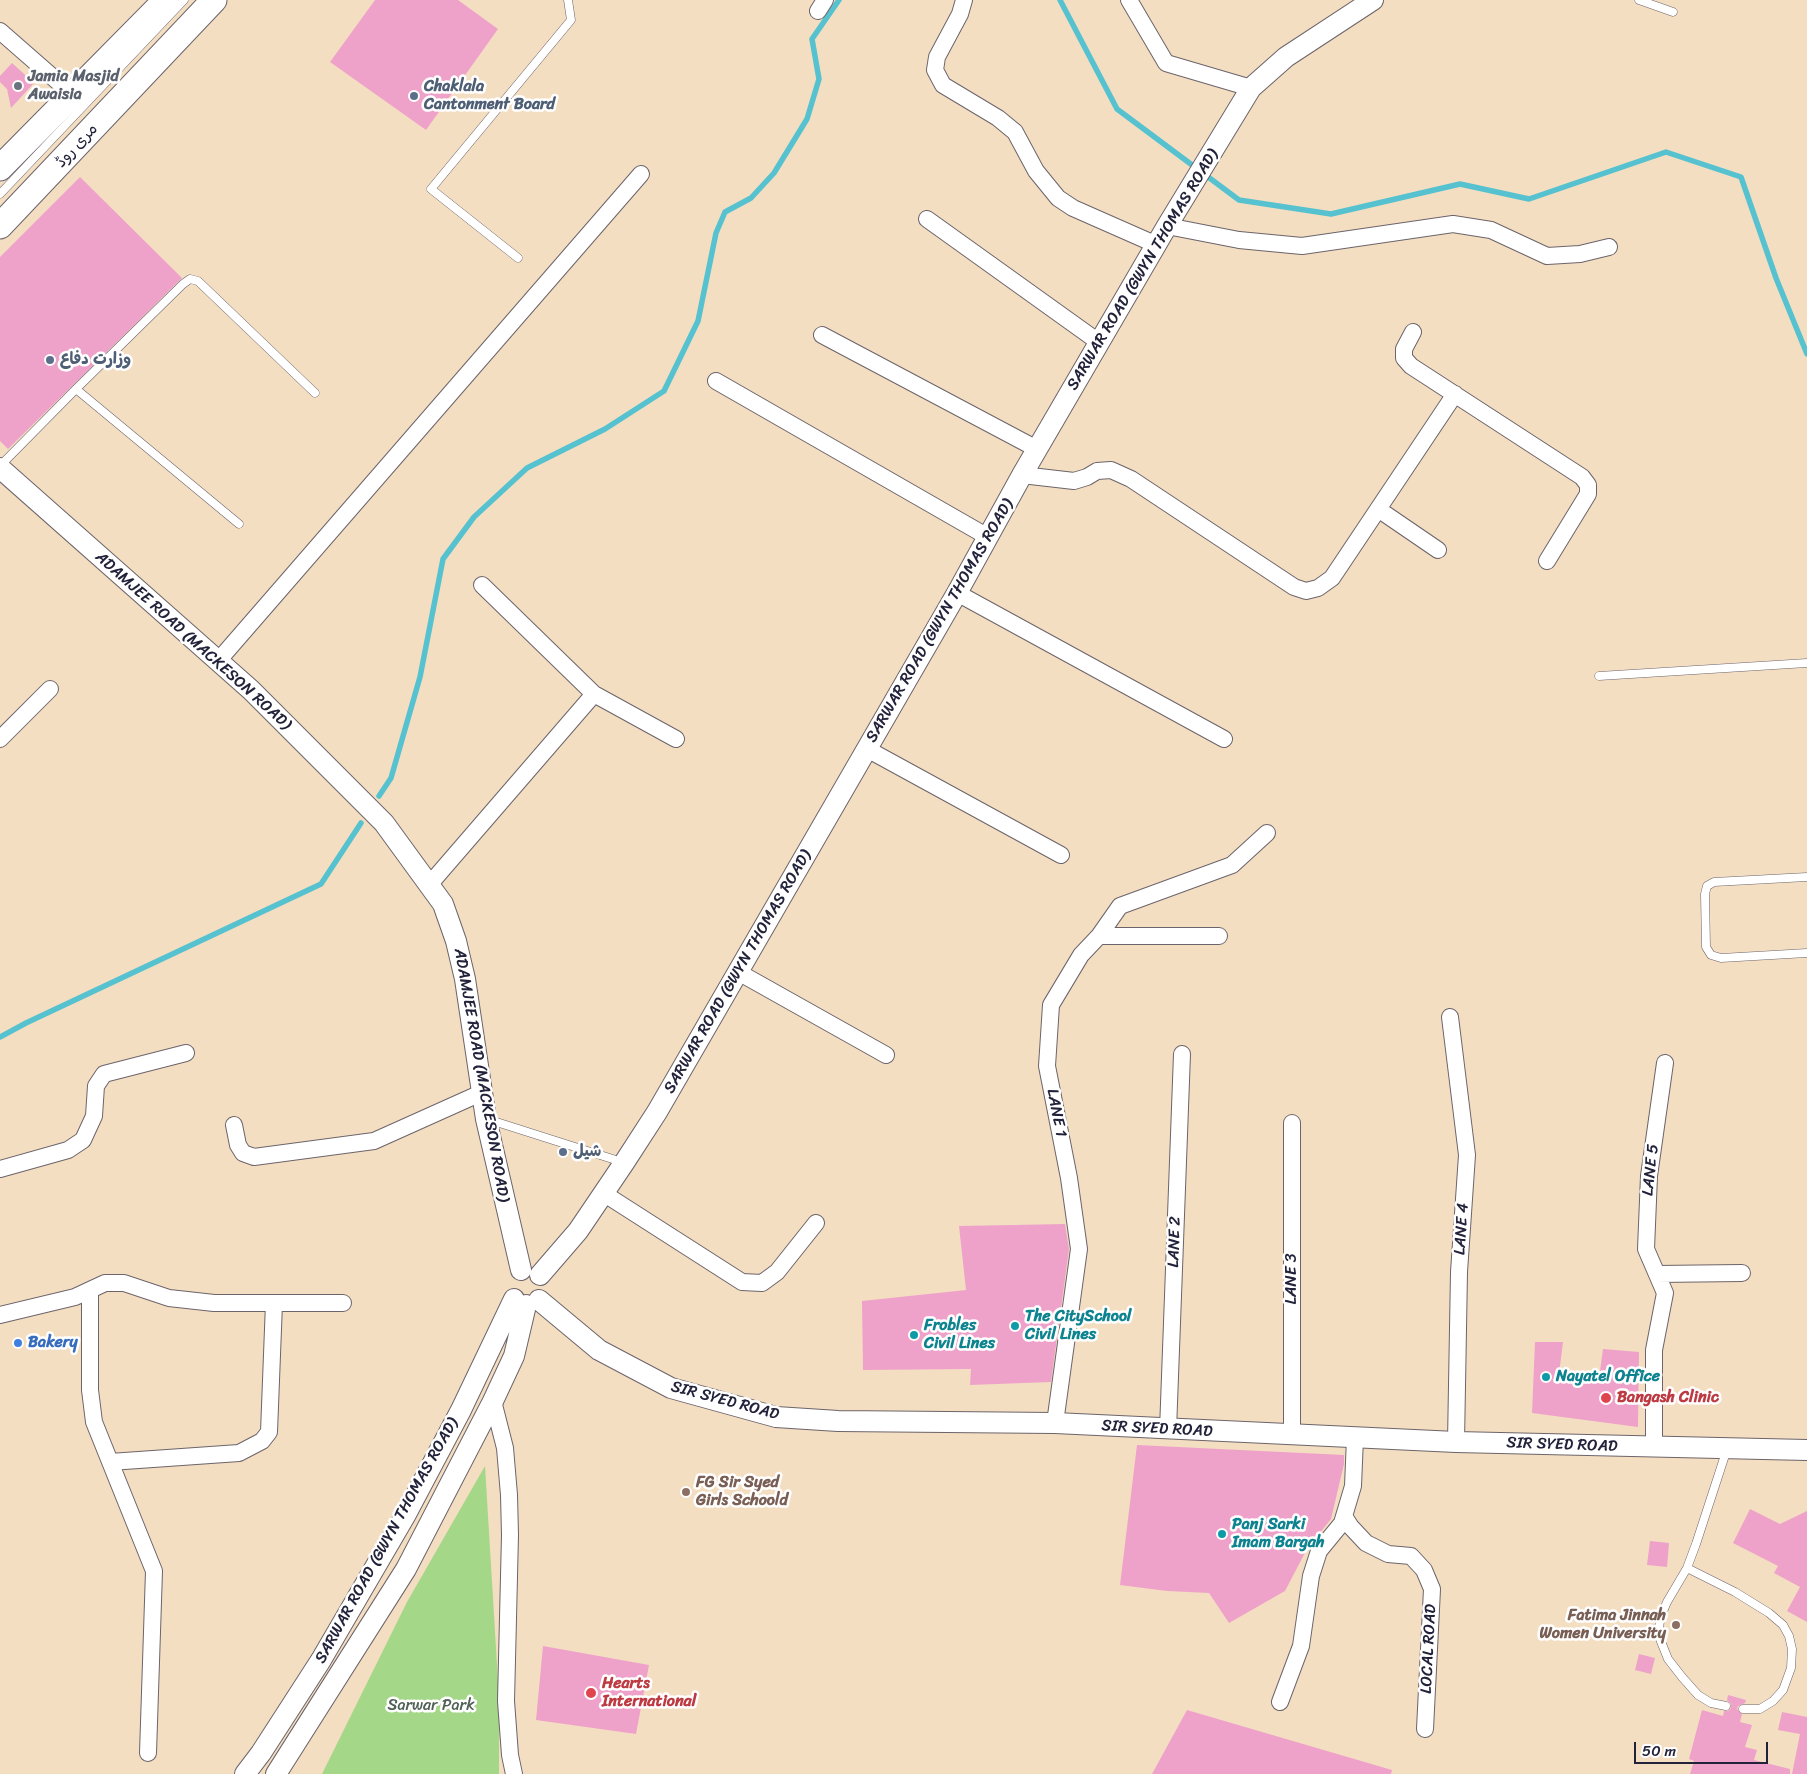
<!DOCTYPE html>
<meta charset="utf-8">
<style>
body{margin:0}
#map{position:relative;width:1807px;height:1774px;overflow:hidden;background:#f4dec2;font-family:Sriracha,sans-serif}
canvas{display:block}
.scale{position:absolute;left:1634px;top:1742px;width:134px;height:22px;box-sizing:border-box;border:2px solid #22223b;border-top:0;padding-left:6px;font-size:15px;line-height:18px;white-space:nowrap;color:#22223b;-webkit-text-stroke:4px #fff;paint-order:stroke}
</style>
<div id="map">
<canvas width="1807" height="1774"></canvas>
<div class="scale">50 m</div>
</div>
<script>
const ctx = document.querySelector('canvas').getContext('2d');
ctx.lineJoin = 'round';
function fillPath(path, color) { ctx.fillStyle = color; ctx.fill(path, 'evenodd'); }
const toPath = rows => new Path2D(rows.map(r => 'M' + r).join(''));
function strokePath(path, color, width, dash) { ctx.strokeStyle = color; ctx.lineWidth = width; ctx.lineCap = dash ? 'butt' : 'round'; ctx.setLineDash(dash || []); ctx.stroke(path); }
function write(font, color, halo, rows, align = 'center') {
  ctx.font = font + ' Sriracha,"Playpen Sans Arabic",sans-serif'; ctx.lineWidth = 5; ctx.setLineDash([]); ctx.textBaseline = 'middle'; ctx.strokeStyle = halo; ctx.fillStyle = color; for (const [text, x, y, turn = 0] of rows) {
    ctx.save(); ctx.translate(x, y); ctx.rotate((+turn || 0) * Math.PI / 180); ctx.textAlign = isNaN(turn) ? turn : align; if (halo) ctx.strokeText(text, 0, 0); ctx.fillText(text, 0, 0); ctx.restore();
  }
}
const green = toPath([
 [485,1466,499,1698,499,1774,322,1774,407,1602]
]);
const stream = toPath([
 [1060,0,1117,109,1239,200,1331,214,1460,184,1529,199,1666,152,1741,177,1776,278,1807,354],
 [379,796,391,778,420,677,443,559,474,517,527,468,605,429,664,391,698,321,716,233,725,212,751,198,774,173,807,119,819,79,812,39,839,0],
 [0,1037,26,1023,321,884,361,823]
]);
const building = toPath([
 [375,0,458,0,498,29,426,130,330,62],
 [12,63,34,83,11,108,7,89,0,82,0,76],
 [80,177,182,278,8,449,0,441,0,257],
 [1065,1224,1069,1249,1051,1382,970,1385,971,1369,863,1370,862,1301,966,1290,959,1226],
 [1535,1342,1563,1342,1558,1382,1600,1371,1603,1349,1639,1352,1638,1427,1532,1413],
 [1137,1445,1344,1455,1344,1464,1331,1519,1307,1549,1285,1591,1229,1623,1209,1593,1167,1591,1120,1585],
 [1750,1509,1780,1524,1807,1511,1807,1622,1787,1611,1800,1587,1774,1573,1778,1566,1733,1543],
 [1650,1541,1669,1543,1667,1567,1647,1565],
 [543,1646,649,1665,636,1734,536,1720],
 [1639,1654,1655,1658,1651,1674,1635,1670],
 [1728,1695,1746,1700,1745,1703,1738,1706,1737,1709,1742,1714,1740,1722,1752,1725,1745,1747,1757,1750,1754,1760,1790,1769,1790,1774,1690,1774,1694,1761,1689,1759,1702,1710,1723,1716,1724,1711,1728,1711,1731,1708,1731,1704,1727,1700],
 [1187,1710,1392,1770,1391,1774,1152,1774],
 [1782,1712,1807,1717,1807,1774,1792,1774,1800,1734,1778,1730]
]);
const service = toPath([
 [1639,0,1673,12],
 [0,194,184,0],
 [518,258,431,189,571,20,568,0],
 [76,389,239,524],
 [0,466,76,389,183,284,190,279,198,281,315,393],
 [1599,676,1807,663],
 [1807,877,1714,882,1707,886,1705,894,1706,947,1711,955,1721,958,1807,953],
 [487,1119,622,1162],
 [1687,1568,1735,1592,1769,1613,1783,1625,1789,1636,1792,1649,1791,1668,1783,1690,1773,1701,1760,1709,1743,1709],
 [1726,1706,1711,1703,1698,1695,1682,1677,1668,1659,1660,1639,1659,1627,1661,1616,1667,1602,1687,1568,1696,1544,1727,1449]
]);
const minor = toPath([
 [964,0,960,14,937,57,935,70,943,85,998,118,1015,132,1036,171,1058,198,1073,208,1157,245],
 [1129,0,1166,63,1251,88],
 [818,11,825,0],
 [0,31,72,94],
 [927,219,1100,343],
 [1167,226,1239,240,1302,246,1453,224,1491,230,1547,256,1580,254,1609,247],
 [1413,332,1404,349,1404,358,1411,366,1582,477,1588,485,1588,494,1547,561],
 [822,335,1037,449],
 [716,381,988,537],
 [1022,475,1074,481,1087,477,1097,471,1111,470,1131,479,1294,587,1306,591,1318,588,1332,578,1455,394],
 [1378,509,1438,550],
 [482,585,594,694,676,739],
 [957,593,1224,739],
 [218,661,641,174],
 [0,739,50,689],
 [867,749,1061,855],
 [429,885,594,694],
 [1099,936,1219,936],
 [738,972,886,1055],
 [1450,1017,1467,1155,1459,1272,1456,1442],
 [234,1125,238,1145,243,1153,254,1157,374,1141,481,1093],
 [0,1169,68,1150,83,1140,94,1116,96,1086,104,1074,186,1053],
 [603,1193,742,1282,762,1283,777,1272,816,1223],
 [1657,1274,1742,1273],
 [90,1290,90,1390,94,1422,154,1571,148,1753],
 [0,1315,75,1297,105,1283,124,1283,169,1298,214,1303,343,1303],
 [493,1401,505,1448,509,1495,510,1535,506,1701,510,1755,514,1774],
 [1055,1423,1079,1249,1069,1178,1047,1066,1051,1005,1081,955,1099,936,1120,906,1232,865,1267,833],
 [1168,1430,1182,1054],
 [1292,1435,1292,1123],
 [1654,1448,1654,1350,1665,1293,1646,1249,1649,1176,1665,1063],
 [110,1462,239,1453,262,1441,269,1432,274,1303],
 [1344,1516,1351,1527,1366,1543,1388,1554,1411,1556,1424,1570,1432,1589,1425,1729],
 [1280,1702,1301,1646,1311,1576,1319,1551,1342,1523,1353,1486,1355,1438]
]);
const tertiary = toPath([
 [0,468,251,690,384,823,443,904,456,941,465,979,486,1119,521,1270],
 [540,1275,578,1231,624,1163,657,1112,957,593,1022,475,1167,226,1251,88,1286,57,1373,0],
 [539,1300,599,1350,671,1388,776,1417,838,1421,1055,1423,1456,1442,1807,1450],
 [245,1774,261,1753,321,1660,405,1516,461,1410,514,1299],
 [276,1774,406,1569,493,1401,514,1356,526,1305]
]);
const primary = toPath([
 [0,168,166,0],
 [0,226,214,0]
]);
const markers = [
 [18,86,5,"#6b7280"],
 [414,96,5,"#5c6f8a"],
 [50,360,5,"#5c6f8a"],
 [563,1152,5,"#5c6f8a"],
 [1015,1326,5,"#0f9aa8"],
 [914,1335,5,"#0f9aa8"],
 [18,1343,5,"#3f7fe0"],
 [1546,1377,5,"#0f9aa8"],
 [1606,1398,6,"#e0444e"],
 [686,1492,5,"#8d6e63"],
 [1222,1534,5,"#0f9aa8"],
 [1676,1625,5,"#8d6e63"],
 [591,1693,6,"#e0444e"]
];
const worshipNames = [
 ["Jamia Masjid",28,77],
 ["Awaisia",28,95]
];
const serviceNames = [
 ["Chaklala",424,87],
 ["Cantonment Board",424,105],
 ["وزارت دفاع",60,360],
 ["شیل",573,1152]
];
const streetNames = [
 ["مری روڈ",77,146,-47],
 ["SARWAR ROAD (GWYN THOMAS ROAD)",1143,270,-59],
 ["SARWAR ROAD (GWYN THOMAS ROAD)",940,621,-60],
 ["ADAMJEE ROAD (MACKESON ROAD)",193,641,42],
 ["SARWAR ROAD (GWYN THOMAS ROAD)",738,972,-60],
 ["ADAMJEE ROAD (MACKESON ROAD)",481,1075,80],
 ["LANE 1",1056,1113,79],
 ["LANE 5",1651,1170,-84],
 ["LANE 4",1462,1229,-86],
 ["LANE 2",1175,1242,-88],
 ["LANE 3",1292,1279,-90],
 ["SIR SYED ROAD",725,1401,15],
 ["SIR SYED ROAD",1157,1429,3],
 ["SIR SYED ROAD",1562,1445,2],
 ["SARWAR ROAD (GWYN THOMAS ROAD)",387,1541,-61],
 ["LOCAL ROAD",1429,1649,-87]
];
const cultureNames = [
 ["The CitySchool",1025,1317],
 ["Civil Lines",1025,1335],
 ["Frobles",924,1326],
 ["Civil Lines",924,1344],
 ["Nayatel Office",1556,1377],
 ["Panj Sarki",1232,1525],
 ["Imam Bargah",1232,1543]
];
const shopNames = [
 ["Bakery",28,1343]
];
const healthNames = [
 ["Bangash Clinic",1617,1398],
 ["Hearts",602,1684],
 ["International",602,1702]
];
const educationNames = [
 ["FG Sir Syed",696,1483],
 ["Girls Schoold",696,1501],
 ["Fatima Jinnah",1666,1616,"right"],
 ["Women University",1666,1634,"right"]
];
const parkNames = [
 ["Sarwar Park",431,1706]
];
fillPath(green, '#a4d787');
strokePath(stream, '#56c2cf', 5.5);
fillPath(building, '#eea2c9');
strokePath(service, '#6c646a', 9);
strokePath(minor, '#6c646a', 18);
strokePath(tertiary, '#6c646a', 22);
strokePath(primary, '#6c646a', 27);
strokePath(service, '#fff', 8);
strokePath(minor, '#fff', 16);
strokePath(tertiary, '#fff', 20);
strokePath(primary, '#fff', 25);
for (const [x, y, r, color] of markers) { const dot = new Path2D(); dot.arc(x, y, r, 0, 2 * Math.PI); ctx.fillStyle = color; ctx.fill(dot); strokePath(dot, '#fff', 2); }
write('bold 16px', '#5b616d', '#fff', worshipNames, 'left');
write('bold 16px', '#4e5e75', '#fff', serviceNames, 'left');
write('16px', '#22223b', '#fff', streetNames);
write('bold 16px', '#0d838f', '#fff', cultureNames, 'left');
write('bold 16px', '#366cbe', '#fff', shopNames, 'left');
write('bold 16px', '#be3a42', '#fff', healthNames, 'left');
write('bold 16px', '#785e54', '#fff', educationNames, 'left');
write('16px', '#506156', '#fff', parkNames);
</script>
